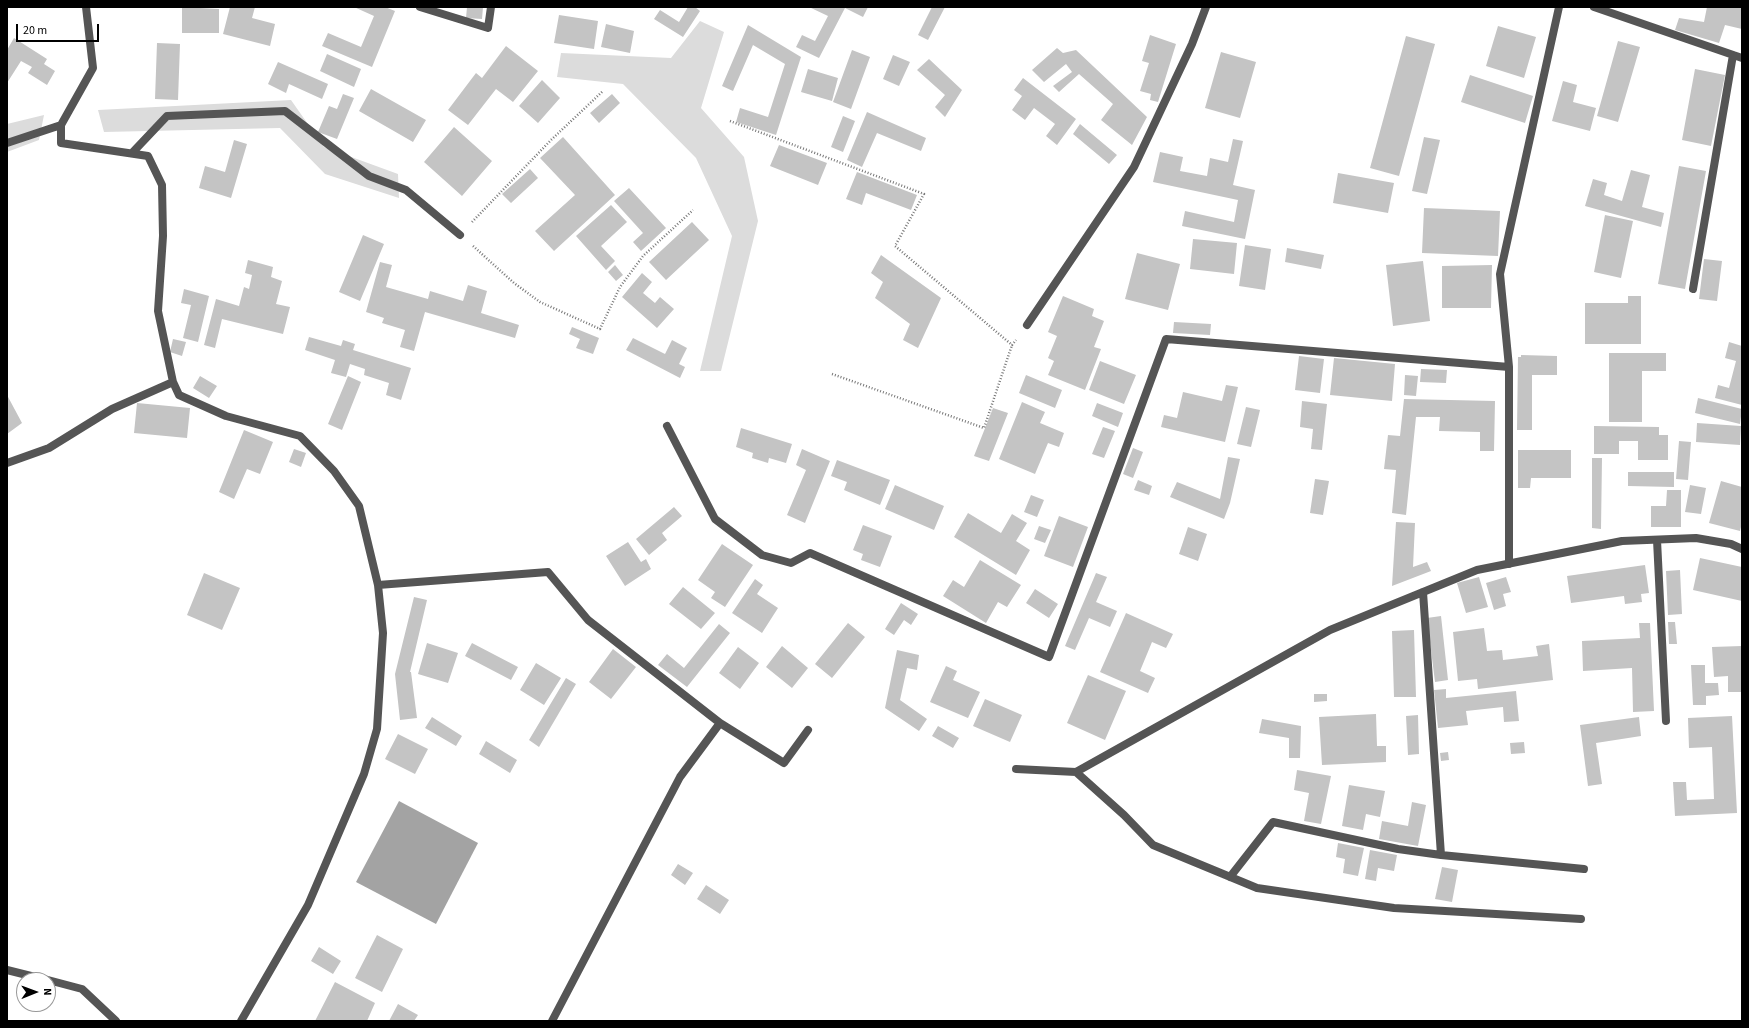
<!DOCTYPE html>
<style>
body{margin:0}
#map{position:relative;width:1749px;height:1028px;overflow:hidden;background:#fff;font-family:"Source Sans 3",sans-serif}
canvas{display:block}
.frame{position:absolute;inset:0;border:8px solid #000;pointer-events:none}
.north{position:absolute;left:16px;top:972px;width:40px;height:40px;box-sizing:border-box;background:#fff;border:1px solid #999;border-radius:50%;rotate:89deg;font-size:11px;font-weight:700;line-height:16px;text-align:center;color:#000}
.north::after{content:'';display:block;margin:auto;width:14px;height:18px;background:#000;clip-path:polygon(50% 0,100% 100%,50% 72%,0 100%)}
.scale{position:absolute;left:16px;top:24px;width:83px;height:18px;box-sizing:border-box;border:2px solid #000;border-top:0;padding-left:5px;font-size:12px;line-height:14px;white-space:nowrap;color:#000;-webkit-text-stroke:3px #fff;paint-order:stroke}
</style>
<div id="map">
<canvas width="1749" height="1028"></canvas>
<div class="frame"></div>
<div class="north">N</div>
<div class="scale">20 m</div>
</div>
<script>
const ctx = document.querySelector('canvas').getContext('2d');
ctx.lineJoin = 'round';
function fillPath(path, color) { ctx.fillStyle = color; ctx.fill(path, 'evenodd'); }
const toPath = rows => new Path2D(rows.map(r => 'M' + r).join(''));
function strokePath(path, color, width, dash) { ctx.strokeStyle = color; ctx.lineWidth = width; ctx.lineCap = dash ? 'butt' : 'round'; ctx.setLineDash(dash || []); ctx.stroke(path); }
const green = toPath([
 [700,21,724,32,701,108,744,157,758,221,721,371,700,371,732,236,696,158,623,84,557,77,561,53,671,58],
 [291,100,324,147,398,174,399,198,325,174,280,128,104,132,98,110],
 [44,115,39,140,7,152,7,124]
]);
const water = toPath([
 [399,801,478,843,436,924,356,882]
]);
const building = toPath([
 [182,7,219,9,219,33,182,33],
 [230,7,255,7,252,18,275,24,270,46,223,34],
 [354,7,385,7,395,11,372,67,322,46,328,33,361,47,374,16],
 [467,7,483,7,482,19,466,18],
 [688,7,695,7,700,11,683,37,654,19,660,10,679,22],
 [809,7,868,7,863,17,845,8,819,58,796,47,802,35,815,41,828,16],
 [932,7,945,7,928,40,918,35],
 [1707,7,1742,7,1742,29,1725,25,1719,43,1675,30,1679,18,1704,22],
 [559,15,598,21,594,49,554,43],
 [606,24,634,31,630,53,601,47],
 [748,25,801,57,776,135,736,122,740,108,768,117,785,64,753,45,733,91,722,86],
 [1498,26,1536,37,1524,78,1486,66],
 [1150,35,1176,44,1158,102,1150,100,1151,94,1140,91,1149,63,1142,61],
 [1406,36,1435,44,1399,176,1370,168],
 [14,38,47,59,44,64,55,71,47,85,28,73,32,67,21,61,7,83,7,50],
 [1618,41,1640,47,1618,122,1597,116],
 [157,43,180,44,178,100,155,99],
 [506,46,538,71,513,102,496,89,468,125,448,110,476,73,482,78],
 [1057,48,1063,53,1076,50,1147,117,1132,145,1101,120,1113,104,1079,74,1059,92,1053,86,1072,72,1066,64,1044,82,1032,70],
 [852,50,870,57,851,109,833,102],
 [1221,52,1256,62,1240,118,1205,108],
 [327,54,361,69,354,87,320,71],
 [893,55,910,62,899,86,883,79],
 [929,59,962,90,945,117,935,107,945,95,917,70],
 [278,62,328,84,322,99,289,84,286,93,268,84],
 [808,69,838,78,832,101,801,92],
 [1695,69,1725,75,1711,146,1682,140],
 [1470,75,1533,96,1525,123,1461,102],
 [1023,78,1076,119,1057,145,1046,136,1055,124,1034,108,1025,120,1012,110,1022,96,1014,90],
 [542,80,560,98,538,123,519,106],
 [1563,81,1577,85,1573,102,1596,108,1590,131,1552,121],
 [371,89,426,120,413,142,359,111],
 [343,94,354,98,337,139,318,132,329,106,337,109],
 [612,94,620,103,599,123,590,113],
 [867,112,926,138,921,151,877,133,862,167,847,160],
 [843,116,855,121,843,152,831,147],
 [1080,124,1117,155,1109,164,1073,134],
 [454,127,492,161,462,196,424,162],
 [563,137,615,195,554,251,535,231,575,195,540,158],
 [1424,137,1440,140,1427,194,1412,191],
 [1233,139,1243,141,1233,185,1255,190,1245,239,1182,226,1185,211,1234,222,1238,200,1153,182,1160,152,1183,157,1180,171,1207,176,1210,158,1228,162],
 [234,140,247,144,231,198,199,188,205,166,225,172],
 [779,145,827,163,818,185,770,166],
 [1679,166,1706,171,1685,289,1658,284],
 [530,169,538,178,511,203,502,194],
 [1631,170,1650,175,1642,207,1664,213,1661,227,1585,206,1593,179,1607,183,1604,195,1622,201],
 [857,172,917,195,911,210,866,193,862,205,846,199],
 [1338,173,1394,183,1388,213,1333,203],
 [629,188,666,228,641,251,633,242,643,233,614,201],
 [611,205,627,222,601,246,615,261,606,270,576,236],
 [1424,208,1500,211,1498,256,1422,253],
 [1605,215,1633,221,1621,278,1594,272],
 [692,222,709,240,666,280,649,262],
 [363,235,384,244,360,301,339,292],
 [1193,239,1237,243,1234,274,1190,269],
 [1245,245,1271,249,1265,290,1239,286],
 [1287,248,1324,255,1321,269,1285,262],
 [1137,253,1180,264,1168,310,1125,299],
 [881,255,941,298,918,348,903,340,910,324,875,298,883,282,871,273],
 [1704,259,1722,261,1717,301,1699,299],
 [248,260,273,267,271,277,282,281,276,304,290,307,283,334,222,319,215,348,204,345,216,299,239,306,244,287,249,289,252,275,245,273],
 [1423,261,1430,321,1393,326,1386,265],
 [380,262,392,265,386,287,428,299,430,291,463,301,468,285,487,291,481,313,519,325,515,338,425,312,414,351,400,347,405,330,382,323,384,318,366,312],
 [615,265,623,275,616,281,608,272],
 [1492,265,1491,308,1442,308,1442,266],
 [642,273,652,282,643,293,655,303,660,297,674,309,657,328,622,297],
 [184,289,209,296,198,342,183,338,191,305,181,303],
 [1063,296,1094,309,1092,316,1104,321,1094,347,1101,349,1085,390,1048,375,1054,361,1048,358,1057,336,1048,332],
 [1628,296,1641,296,1641,344,1585,344,1585,303,1628,303],
 [1174,322,1211,324,1210,335,1173,333],
 [572,327,599,338,593,354,576,348,580,339,569,334],
 [309,337,341,346,343,340,355,344,353,350,411,368,401,400,386,395,389,383,364,375,365,369,350,364,346,377,331,373,335,360,305,350],
 [633,338,665,354,672,340,687,348,679,364,685,367,680,378,626,350],
 [173,339,186,342,182,356,170,352],
 [1729,342,1742,346,1742,405,1715,398,1718,385,1729,388,1736,361,1725,358],
 [1609,353,1666,353,1666,371,1642,371,1642,422,1609,422],
 [1521,355,1557,356,1557,375,1532,375,1532,430,1517,430,1518,357,1521,357],
 [1299,356,1324,359,1320,393,1295,390],
 [1334,358,1395,364,1392,401,1330,395],
 [1100,361,1136,375,1124,404,1089,390],
 [1421,369,1447,370,1446,383,1420,382],
 [1026,375,1062,390,1055,408,1019,393],
 [1405,375,1418,376,1416,396,1404,395],
 [200,376,217,386,209,398,193,388],
 [348,376,361,382,342,430,328,424],
 [1226,385,1238,387,1225,442,1161,427,1164,415,1177,418,1183,392,1222,401],
 [7,395,22,423,7,434],
 [1698,398,1742,409,1740,424,1695,413],
 [1404,399,1495,401,1494,451,1480,451,1480,432,1439,431,1440,417,1416,417,1406,515,1392,513,1396,470,1384,469,1388,435,1400,436],
 [1302,401,1327,404,1322,450,1311,449,1313,429,1300,427],
 [1022,402,1045,412,1040,423,1064,433,1059,447,1048,443,1035,474,999,459],
 [137,403,190,408,187,438,134,433],
 [1097,403,1123,413,1118,427,1092,416],
 [1246,407,1260,410,1251,447,1237,444],
 [993,408,1008,413,989,461,974,456],
 [1697,423,1741,426,1740,445,1696,442],
 [1594,426,1659,427,1659,435,1668,435,1668,460,1638,460,1638,441,1619,441,1619,454,1594,454],
 [1103,427,1115,431,1104,458,1092,454],
 [741,428,792,444,786,463,769,458,768,463,752,458,753,453,736,447],
 [244,430,273,442,260,474,247,469,234,499,219,492],
 [1679,441,1691,442,1688,480,1676,479],
 [1133,448,1143,452,1133,478,1123,474],
 [294,449,306,453,301,467,289,462],
 [802,449,830,461,805,523,787,515,806,470,796,465],
 [1518,450,1571,450,1571,478,1531,478,1530,488,1518,488],
 [1228,457,1240,459,1230,503,1224,519,1170,497,1177,482,1220,499],
 [1592,458,1602,458,1601,529,1592,528],
 [837,460,890,480,880,505,844,490,847,482,831,476],
 [1628,472,1674,472,1674,487,1628,486],
 [1315,479,1329,481,1323,515,1310,513],
 [1138,480,1152,486,1149,495,1134,490],
 [1721,481,1742,487,1742,523,1740,531,1709,523],
 [895,485,944,506,934,530,885,509],
 [1690,485,1706,488,1701,514,1685,512],
 [1667,490,1681,490,1681,527,1651,527,1651,506,1666,506],
 [1031,495,1044,500,1037,517,1024,512],
 [674,507,682,516,662,533,667,540,649,555,636,539],
 [968,513,1001,533,1012,514,1027,523,1016,541,1030,550,1016,575,954,537],
 [1059,516,1088,527,1073,567,1044,556],
 [1396,522,1415,523,1413,567,1427,562,1431,571,1392,586],
 [863,525,892,536,880,567,861,560,863,554,853,550],
 [1039,526,1051,530,1045,543,1034,539],
 [1188,527,1207,534,1198,561,1179,554],
 [628,542,641,562,646,559,651,569,625,586,606,556],
 [722,544,753,565,725,607,711,598,715,592,698,580],
 [1700,558,1742,567,1742,601,1693,590],
 [980,560,1021,585,1007,607,998,602,986,623,943,596,953,580,964,587],
 [1645,565,1649,593,1641,594,1642,602,1625,604,1624,596,1571,603,1567,576],
 [1680,570,1682,614,1668,615,1666,571],
 [204,573,240,588,222,630,187,615],
 [1096,573,1107,577,1096,602,1117,611,1110,627,1089,618,1075,650,1065,646],
 [1479,577,1488,607,1466,613,1457,583],
 [1506,577,1511,592,1503,594,1506,606,1494,610,1486,583],
 [755,579,763,585,757,594,778,608,762,633,732,613],
 [683,587,715,613,701,629,669,604],
 [1035,589,1058,604,1049,618,1026,603],
 [414,597,427,600,410,672,411,672,417,718,400,720,395,674],
 [901,603,918,614,911,625,904,620,894,635,885,629],
 [1126,613,1173,634,1166,648,1152,642,1140,671,1155,678,1148,693,1100,672],
 [1441,616,1448,680,1435,682,1427,618],
 [1668,622,1675,622,1677,644,1669,644],
 [848,623,865,637,832,678,815,664],
 [1639,623,1650,623,1654,711,1633,712,1632,668,1583,671,1582,641,1640,638],
 [719,624,730,633,687,687,658,665,667,654,684,668],
 [1484,628,1487,651,1502,650,1503,660,1538,656,1536,646,1549,644,1553,680,1478,689,1477,679,1458,681,1453,632],
 [1414,630,1416,697,1394,697,1392,631],
 [427,643,458,653,448,683,418,674],
 [472,643,518,667,511,680,465,656],
 [782,646,808,668,792,688,766,667],
 [1742,646,1742,692,1728,692,1728,676,1714,677,1712,647],
 [738,647,759,663,740,689,719,673],
 [613,649,636,667,611,699,589,682],
 [897,650,919,655,917,670,907,668,900,700,927,719,919,731,885,708],
 [536,663,561,678,544,705,520,690],
 [1691,665,1705,665,1705,683,1718,683,1719,695,1706,696,1706,705,1693,705],
 [946,666,957,671,953,680,980,692,968,718,930,702],
 [1088,675,1126,691,1105,740,1067,723],
 [566,678,576,684,539,747,529,740],
 [1446,689,1446,698,1516,691,1519,721,1504,722,1503,707,1466,711,1468,725,1438,728,1434,690],
 [1314,694,1327,694,1327,701,1314,702],
 [985,699,1022,715,1010,742,973,726],
 [1376,714,1377,746,1386,746,1386,762,1322,765,1319,717],
 [1418,715,1419,754,1408,755,1406,716],
 [1732,716,1737,813,1675,816,1673,782,1686,782,1687,800,1714,799,1712,747,1689,748,1688,718],
 [432,717,462,736,456,746,425,728],
 [1639,717,1641,736,1596,743,1602,784,1588,786,1580,725],
 [1262,719,1301,726,1300,758,1289,758,1289,738,1259,733],
 [938,726,959,738,953,748,932,736],
 [398,734,428,749,415,774,385,759],
 [486,741,517,760,510,773,479,754],
 [1524,742,1525,753,1511,754,1510,743],
 [1448,752,1449,760,1441,761,1440,753],
 [1297,770,1331,776,1321,824,1304,821,1309,793,1294,790],
 [1349,785,1385,791,1380,817,1366,814,1363,830,1342,826],
 [1412,802,1426,805,1418,846,1379,839,1382,821,1408,826],
 [1338,843,1364,848,1358,876,1343,873,1345,859,1336,857],
 [1370,850,1397,855,1394,871,1378,868,1376,881,1365,879],
 [678,864,693,873,685,885,671,875],
 [1442,867,1458,870,1452,902,1435,899],
 [706,885,729,900,720,914,697,899],
 [377,935,403,949,382,992,355,978],
 [319,947,341,961,333,974,311,961],
 [335,982,375,1003,367,1021,315,1021],
 [398,1004,418,1015,414,1021,389,1021]
]);
const path = toPath([
 [730,121,924,194,895,246,1012,345,1016,340],
 [472,222,551,140,603,91],
 [473,246,514,283,540,302,600,329,620,287,643,256,693,210],
 [832,374,984,428,1012,345]
]);
const lane = toPath([
 [420,7,488,28,491,7]
]);
const street = toPath([
 [86,7,93,68,61,125,61,143,148,156,162,185,163,236,158,311,173,382,179,395,226,416,300,436,334,471,359,506,378,585,383,633,377,729,364,774,308,905,241,1021],
 [1594,7,1742,58],
 [7,143,61,125],
 [132,153,167,116,285,111,369,176,406,190,460,235],
 [1693,289,1733,55],
 [1027,325,1134,167,1192,44,1206,7],
 [667,426,715,519,762,555,791,563,810,553,1049,657,1166,339,1509,367],
 [7,463,49,448,112,409,173,382],
 [1657,540,1666,721],
 [1509,564,1509,367,1500,274,1559,7],
 [378,585,548,572,588,620,720,723,784,763,808,730],
 [1423,592,1441,855],
 [1016,769,1076,772,1124,815,1153,845,1257,888,1394,908,1581,919],
 [1076,772,1330,630,1477,570,1622,541,1696,538,1731,544,1742,549],
 [1230,877,1273,822,1398,849,1441,855,1584,869],
 [7,970,47,980],
 [48,980,82,989,116,1021],
 [552,1021,680,777,720,723]
]);
fillPath(green, '#dcdcdc');
fillPath(water, '#a3a3a3');
fillPath(building, '#c4c4c4');
strokePath(path, '#777', 2.5, [1, 2]);
strokePath(lane, '#555', 8);
strokePath(street, '#555', 8);
</script>
